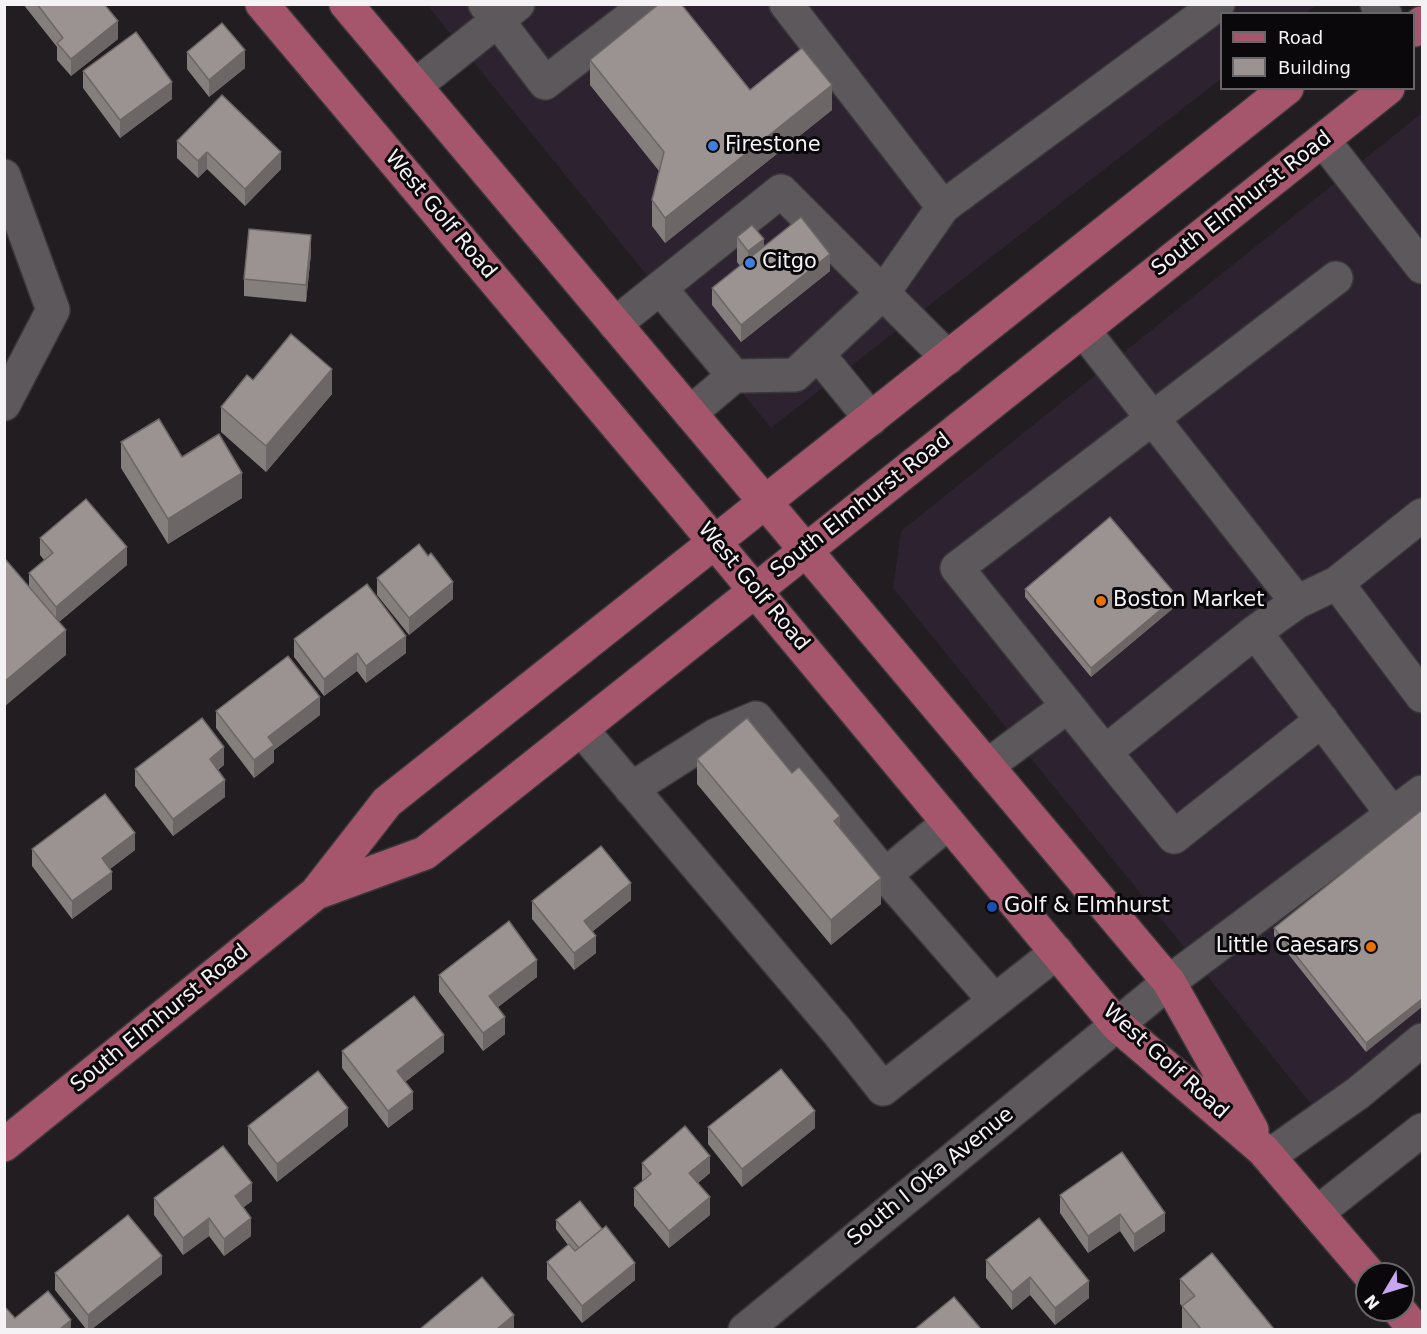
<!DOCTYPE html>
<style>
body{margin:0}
#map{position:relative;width:1427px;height:1334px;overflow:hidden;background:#221d21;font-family:"DejaVu Sans",sans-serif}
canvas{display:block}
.frame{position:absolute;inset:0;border:6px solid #f5f2f5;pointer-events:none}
.legend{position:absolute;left:1220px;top:12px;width:195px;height:78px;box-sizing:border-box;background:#0a080a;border:2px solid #686668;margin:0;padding:8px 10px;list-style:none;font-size:18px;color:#f5f2f5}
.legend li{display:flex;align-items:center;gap:12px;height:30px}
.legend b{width:30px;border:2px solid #686668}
.north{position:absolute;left:1355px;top:1262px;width:60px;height:60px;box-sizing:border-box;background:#0a080a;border:2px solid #686668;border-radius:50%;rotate:232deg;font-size:16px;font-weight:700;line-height:24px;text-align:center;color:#f5f2f5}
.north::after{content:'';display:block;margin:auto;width:21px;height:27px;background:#c8a6ef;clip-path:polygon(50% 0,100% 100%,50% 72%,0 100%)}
</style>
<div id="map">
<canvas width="1427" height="1334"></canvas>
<div class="frame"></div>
<ul class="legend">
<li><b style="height:8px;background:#a6566c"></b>Road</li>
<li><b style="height:16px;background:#9a9391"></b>Building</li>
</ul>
<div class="north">N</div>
</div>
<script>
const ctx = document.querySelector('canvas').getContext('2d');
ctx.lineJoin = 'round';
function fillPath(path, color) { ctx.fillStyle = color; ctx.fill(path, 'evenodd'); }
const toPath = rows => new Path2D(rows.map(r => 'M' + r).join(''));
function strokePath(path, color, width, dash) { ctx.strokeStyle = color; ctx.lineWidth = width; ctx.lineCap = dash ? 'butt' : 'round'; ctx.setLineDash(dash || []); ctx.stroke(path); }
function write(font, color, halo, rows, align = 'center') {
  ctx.font = font + ' "DejaVu Sans",sans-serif'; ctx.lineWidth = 6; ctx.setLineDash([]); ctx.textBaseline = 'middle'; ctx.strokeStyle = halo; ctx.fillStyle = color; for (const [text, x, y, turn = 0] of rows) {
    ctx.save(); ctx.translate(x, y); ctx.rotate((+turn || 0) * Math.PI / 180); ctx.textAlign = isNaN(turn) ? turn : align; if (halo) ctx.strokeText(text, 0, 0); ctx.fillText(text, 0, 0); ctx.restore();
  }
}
const commercial = toPath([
 [427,5,1318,5,1306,13,1222,14,1221,79,771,428],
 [1422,113,1422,1037,1319,1114,893,588,901,531]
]);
const minor = toPath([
 [485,4,545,83,648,4],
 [786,4,943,207,1218,4],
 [1377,4,1385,14],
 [415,86,518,4],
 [1323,140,1422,267],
 [4,176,53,310,4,404],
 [660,288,734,376,690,413],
 [615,324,781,191,948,358],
 [1083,330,1297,602],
 [818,354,871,419],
 [734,376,795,375,883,293,943,207],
 [1337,583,1422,696],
 [1255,632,1393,815],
 [1322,720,1174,837,1105,752,1255,632,1297,602,1337,583,1422,515],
 [581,729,837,1031,883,1089,1057,952],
 [1105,752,957,568,1336,278],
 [987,766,1068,706],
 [631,789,716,735,756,718,885,875],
 [948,823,885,875,995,1001],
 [1269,1156,1358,1093,1422,1040],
 [1317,1213,1422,1130],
 [745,1330,1169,982,1422,792]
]);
const major = toPath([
 [262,4,687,509,1117,1025,1263,1150,1369,1274],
 [346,4,1169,982,1252,1130],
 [1414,30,1422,23],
 [316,893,425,853,1388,88],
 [4,1145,316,893,387,802,1287,88],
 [1399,1310,1415,1330]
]);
const wall = toPath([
 [23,4,104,4,118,39,71,76,57,60,57,47],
 [187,52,245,68,209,97,187,69],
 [590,60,750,90,832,110,665,243,652,226,652,200,659,171,590,85],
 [83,71,172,99,120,138,83,88],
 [177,141,281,169,245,206,207,169,198,178,177,158],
 [737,237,830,271,741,342,712,305,712,288,740,266,737,262],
 [311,253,306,302,244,296,244,279],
 [253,380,332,394,266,472,221,432,221,407],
 [121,442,182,457,242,498,168,544,121,468],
 [40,538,127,565,59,622,66,655,29,587,29,573,44,560,40,555],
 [428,556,453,599,409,635,377,595,377,578],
 [1025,589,1177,605,1091,677,1025,597],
 [294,639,406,653,366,683,357,671,324,696,294,657],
 [216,711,320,715,274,750,274,762,254,778,216,728],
 [697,759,792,773,881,904,831,945,697,784],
 [224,765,218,770,225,797,173,836,135,786,135,769],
 [1422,810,1366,1052,1274,936,1274,928],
 [32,849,135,850,110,869,112,889,72,919,32,866],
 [631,900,592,932,596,953,574,970,532,919,532,901],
 [439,975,537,977,498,1007,505,1034,483,1051,439,992],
 [342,1051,444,1052,405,1082,413,1109,388,1128,342,1068],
 [248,1126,348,1126,277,1182,248,1144],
 [708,1127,815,1128,742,1187,708,1144],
 [642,1163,710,1173,698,1183,710,1215,669,1248,634,1206,634,1188,643,1181,642,1180],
 [1060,1195,1165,1213,1165,1231,1134,1252,1120,1231,1088,1253,1060,1213],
 [154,1198,252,1201,243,1207,251,1236,224,1256,209,1236,183,1255,154,1215],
 [556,1220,635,1280,582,1323,547,1279,547,1262,568,1245,556,1229],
 [986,1260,1089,1298,1055,1325,1030,1295,1012,1310,986,1278],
 [55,1273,162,1274,92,1329,86,1329,55,1290],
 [1180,1279,1274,1329,1182,1329,1182,1306,1180,1304]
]);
const shadedWall = toPath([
 [118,21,118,39,71,76,71,59],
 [245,50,245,68,209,97,209,80],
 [172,82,172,99,120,138,120,120],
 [832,85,832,110,665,243,665,218],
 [207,152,207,169,198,178,198,161],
 [281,152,281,169,245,206,245,189],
 [311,235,311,253,306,302,306,285],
 [764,239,764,264,748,277,748,251],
 [830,254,830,271,741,342,741,325],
 [332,369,332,394,266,472,266,446],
 [242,473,242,498,168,544,168,519],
 [127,547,127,565,56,624,56,607],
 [453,582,453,599,409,635,409,618],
 [1177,596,1177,605,1091,677,1091,668],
 [66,630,66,655,4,707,4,682],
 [406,636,406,653,366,683,366,666],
 [357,653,357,671,324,696,324,679],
 [320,697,320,715,274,750,274,762,254,778,254,760,268,737],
 [224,747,224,765,210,776,210,759],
 [225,780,225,797,173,836,173,819],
 [840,816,840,842,834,821],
 [135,833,135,850,102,875,102,858],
 [112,872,112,889,72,919,72,901],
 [881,878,881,904,831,945,831,920],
 [631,883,631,900,584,938,584,921],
 [596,936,596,953,574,970,574,953],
 [537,960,537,977,489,1014,489,996],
 [1422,999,1422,1007,1366,1052,1366,1043],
 [505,1017,505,1034,483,1051,483,1033],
 [444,1035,444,1052,397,1088,397,1071],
 [413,1092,413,1109,388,1128,388,1111],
 [348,1108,348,1126,277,1182,277,1164],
 [815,1111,815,1128,742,1187,742,1169],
 [710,1156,710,1173,689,1190,689,1173],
 [252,1183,252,1201,235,1214,235,1196],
 [710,1197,710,1215,669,1248,669,1231],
 [1165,1213,1165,1231,1134,1252,1134,1234],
 [1120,1214,1120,1231,1088,1253,1088,1236],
 [209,1218,209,1236,183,1255,183,1238],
 [251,1218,251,1236,224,1256,224,1239],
 [162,1256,162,1274,92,1329,88,1329,88,1315],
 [635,1263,635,1280,582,1323,582,1306],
 [1030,1277,1030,1295,1012,1310,1012,1292],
 [1089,1281,1089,1298,1055,1325,1055,1308],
 [514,1315,514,1329,497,1329],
 [71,1320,71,1329,60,1329]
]);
const building = toPath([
 [37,4,104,4,118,21,71,59,57,43,63,38,37,4],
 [659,4,681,4,750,90,802,48,832,85,665,218,652,200,664,152,590,60,659,4],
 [222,23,245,50,209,80,187,52,222,23],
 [136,32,172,82,120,120,83,71,136,32],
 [222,95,281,152,245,189,207,152,198,161,177,141,222,95],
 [801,217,830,254,741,325,712,288,801,217],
 [752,225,764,239,748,251,737,237,752,225],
 [249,229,311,235,306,285,244,279,249,229],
 [291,334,332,369,266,446,221,407,247,375,253,380,291,334],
 [159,419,182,457,219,434,242,473,168,519,121,442,159,419],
 [86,499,127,547,56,607,29,573,53,553,40,538,86,499],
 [1110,517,1177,596,1091,668,1025,589,1110,517],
 [419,544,428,556,431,553,453,582,409,618,377,578,419,544],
 [6,560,66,630,4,682,4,562,6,560],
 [367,584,406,636,366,666,357,653,324,679,294,639,367,584],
 [288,656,320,697,268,737,274,745,254,760,216,711,288,656],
 [202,718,224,747,210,759,225,780,173,819,135,769,202,718],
 [747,718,792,773,799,767,840,816,834,821,881,878,831,920,697,759,747,718],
 [105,794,135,833,102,858,112,872,72,901,32,849,105,794],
 [1422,810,1422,999,1366,1043,1274,928,1422,810],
 [601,846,631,883,584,921,596,936,574,953,532,901,601,846],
 [509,921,537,960,489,996,505,1017,483,1033,439,975,509,921],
 [414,996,444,1035,397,1071,413,1092,388,1111,342,1051,414,996],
 [781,1069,815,1111,742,1169,708,1127,781,1069],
 [318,1071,348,1108,277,1164,248,1126,318,1071],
 [685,1126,710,1156,689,1173,710,1197,669,1231,634,1188,651,1174,642,1163,685,1126],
 [223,1146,252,1183,235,1196,251,1218,224,1239,209,1218,183,1238,154,1198,223,1146],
 [1122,1152,1165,1213,1134,1234,1120,1214,1088,1236,1060,1195,1122,1152],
 [580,1201,602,1229,579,1248,556,1220,580,1201],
 [128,1215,162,1256,88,1315,55,1273,128,1215],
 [1039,1218,1089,1281,1055,1308,1030,1277,1012,1292,986,1260,1039,1218],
 [606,1226,635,1263,582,1306,547,1262,569,1244,575,1251,606,1226],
 [1212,1253,1274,1329,1201,1329,1182,1306,1195,1296,1180,1279,1212,1253],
 [482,1277,514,1315,497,1329,420,1329,482,1277],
 [48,1291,71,1320,60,1329,4,1329,4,1306,15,1318,48,1291],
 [954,1297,981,1329,915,1329,954,1297]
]);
const markers = [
 [713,146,6,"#3f7fe0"],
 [750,263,6,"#3f7fe0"],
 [1101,601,6,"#e8710a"],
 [992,907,6,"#1a4fb4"],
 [1371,947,6,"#e8710a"]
];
const poiNames = [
 ["Firestone",725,146],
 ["Citgo",762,263],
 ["Boston Market",1113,601],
 ["Golf & Elmhurst",1004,907],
 ["Little Caesars",1359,947,"right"]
];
const streetNames = [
 ["South Elmhurst Road",1242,204,-38],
 ["West Golf Road",440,215,50],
 ["South Elmhurst Road",861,506,-38],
 ["West Golf Road",753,587,50],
 ["South Elmhurst Road",160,1019,-39],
 ["West Golf Road",1165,1062,42],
 ["South I Oka Avenue",931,1177,-39]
];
fillPath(commercial, '#2d2230');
strokePath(minor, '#3a373a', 36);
strokePath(major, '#3a373a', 36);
strokePath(minor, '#5d585c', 33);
strokePath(major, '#a6566c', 33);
fillPath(wall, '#847e7d');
fillPath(shadedWall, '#6c6766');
fillPath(building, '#9a9391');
strokePath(building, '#6c6766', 1.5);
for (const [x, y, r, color] of markers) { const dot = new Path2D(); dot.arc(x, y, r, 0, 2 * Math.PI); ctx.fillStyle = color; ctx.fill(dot); strokePath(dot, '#0a080a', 2); }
write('21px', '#f5f2f5', '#0a080a', poiNames, 'left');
write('21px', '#f5f2f5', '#0a080a', streetNames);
</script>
